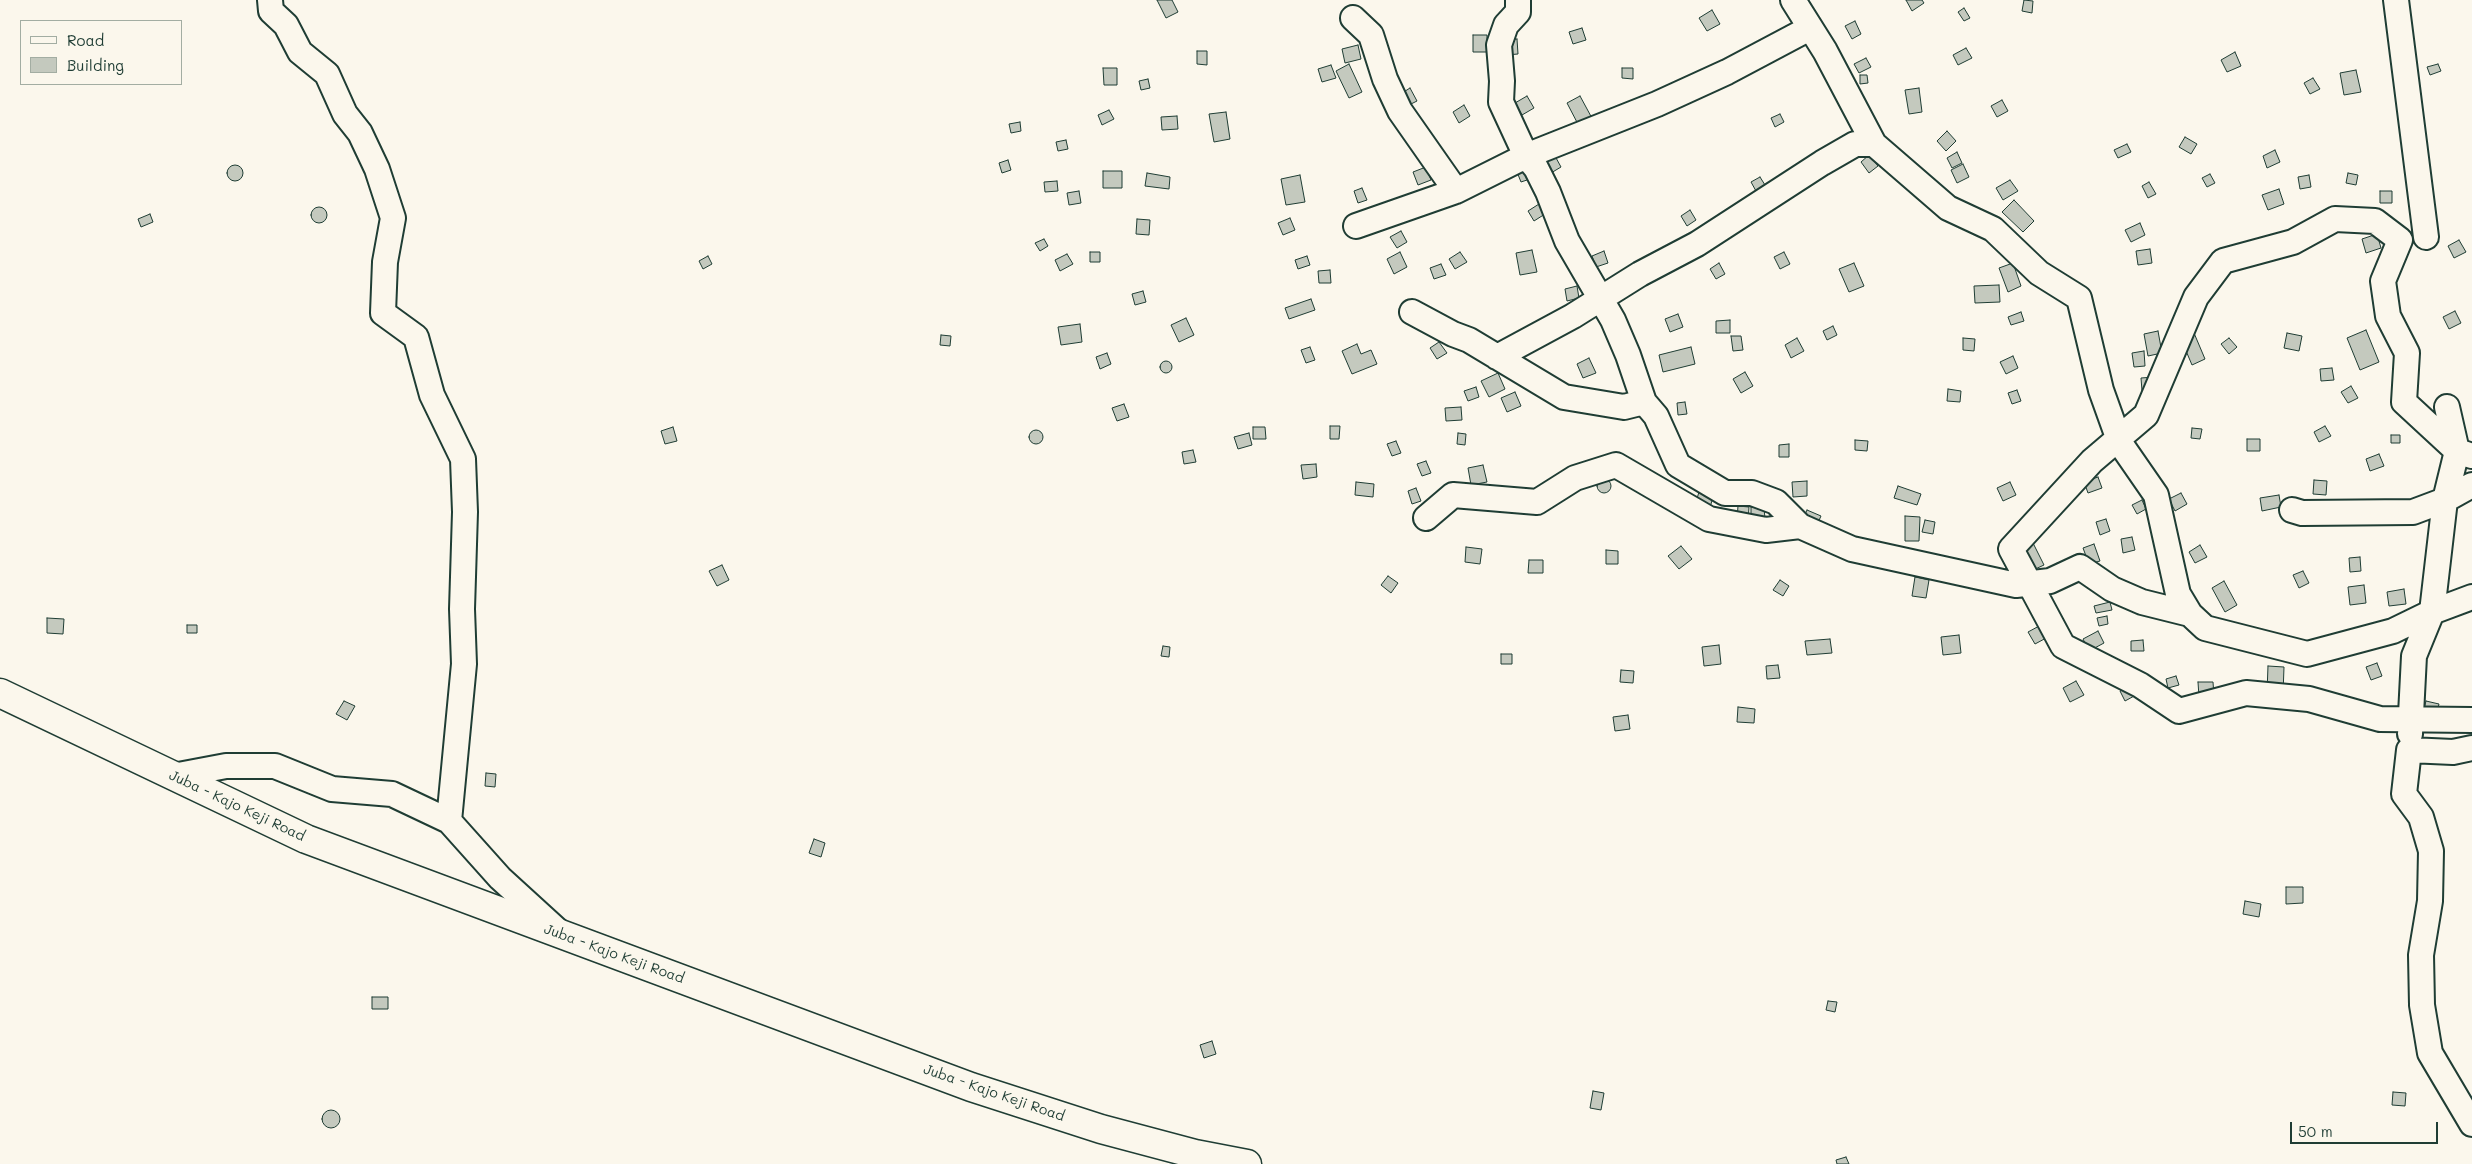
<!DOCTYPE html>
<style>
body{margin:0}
#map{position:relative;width:2472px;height:1164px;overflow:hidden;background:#fbf7ec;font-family:Mali,sans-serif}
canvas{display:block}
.legend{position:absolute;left:20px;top:20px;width:162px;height:65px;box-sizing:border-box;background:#fbf7ec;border:1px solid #a3ada2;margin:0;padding:6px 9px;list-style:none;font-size:15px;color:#1f3d34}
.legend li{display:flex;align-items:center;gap:10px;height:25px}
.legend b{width:25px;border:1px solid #a3ada2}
.scale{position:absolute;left:2290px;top:1122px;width:148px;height:22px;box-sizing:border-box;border:2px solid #1f3d34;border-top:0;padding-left:6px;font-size:15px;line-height:18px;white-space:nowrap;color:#1f3d34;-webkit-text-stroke:4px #fbf7ec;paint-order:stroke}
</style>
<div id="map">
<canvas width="2472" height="1164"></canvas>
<ul class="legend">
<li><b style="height:6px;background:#fbf7ec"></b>Road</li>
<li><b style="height:14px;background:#c4c9be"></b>Building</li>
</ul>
<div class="scale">50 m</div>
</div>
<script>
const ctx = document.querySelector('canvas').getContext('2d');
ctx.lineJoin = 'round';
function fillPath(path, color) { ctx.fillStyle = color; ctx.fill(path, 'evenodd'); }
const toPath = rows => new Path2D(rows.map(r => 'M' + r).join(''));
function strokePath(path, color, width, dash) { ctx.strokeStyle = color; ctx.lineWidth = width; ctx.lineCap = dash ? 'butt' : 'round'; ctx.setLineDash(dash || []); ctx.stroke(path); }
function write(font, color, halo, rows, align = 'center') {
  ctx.font = font + ' Mali,sans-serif'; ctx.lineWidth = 4; ctx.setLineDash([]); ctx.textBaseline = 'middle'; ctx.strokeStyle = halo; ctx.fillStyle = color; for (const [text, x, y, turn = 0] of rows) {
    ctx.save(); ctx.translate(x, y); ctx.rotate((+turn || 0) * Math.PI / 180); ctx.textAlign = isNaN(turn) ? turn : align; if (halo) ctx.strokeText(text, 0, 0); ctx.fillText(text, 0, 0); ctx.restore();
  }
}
const building = toPath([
 [1157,0,1172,0,1178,12,1166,18,1157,0],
 [1906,0,1922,0,1924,3,1912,11,1906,0],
 [2024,0,2033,1,2032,13,2022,11,2024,0],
 [1964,8,1970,18,1964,21,1958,12,1964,8],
 [1712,10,1720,24,1707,31,1699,18,1712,10],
 [1855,21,1861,34,1852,39,1845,26,1855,21],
 [1582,28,1586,40,1573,44,1569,32,1582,28],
 [1473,35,1487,35,1487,52,1473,52,1473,35],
 [1517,39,1518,54,1506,55,1505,40,1517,39],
 [1358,45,1361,59,1345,63,1342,49,1358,45],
 [1966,48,1972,58,1958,65,1953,55,1966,48],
 [1197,51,1207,51,1207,65,1197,64,1197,51],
 [2235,52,2241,66,2227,72,2221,60,2235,52],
 [1866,58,1871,67,1859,73,1854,64,1866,58],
 [1349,64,1362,92,1349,98,1336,71,1349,64],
 [2438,64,2441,71,2430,75,2427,67,2438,64],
 [1331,65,1336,78,1322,82,1318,69,1331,65],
 [1103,68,1117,68,1117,85,1104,85,1103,68],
 [1622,68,1633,68,1633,79,1622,78,1622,68],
 [2356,70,2361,92,2344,95,2340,73,2356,70],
 [1860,75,1867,75,1868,83,1860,84,1860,75],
 [2313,78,2320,89,2310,94,2304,83,2313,78],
 [1148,79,1150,88,1141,90,1139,81,1148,79],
 [1410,88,1417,101,1405,107,1399,95,1410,88],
 [1919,88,1922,112,1909,114,1905,90,1919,88],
 [1527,96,1534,108,1522,115,1515,103,1527,96],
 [1580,96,1593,120,1580,128,1567,103,1580,96],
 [2002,100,2008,111,1997,117,1991,106,2002,100],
 [1464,105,1470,116,1459,123,1453,112,1464,105],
 [1109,110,1114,119,1102,125,1098,115,1109,110],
 [1226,112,1230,139,1214,142,1209,114,1226,112],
 [1780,114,1784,122,1775,127,1771,118,1780,114],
 [1177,116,1178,129,1162,130,1161,117,1177,116],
 [1020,122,1021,131,1011,133,1009,124,1020,122],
 [1947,131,1956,141,1946,151,1937,141,1947,131],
 [2185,137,2197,144,2191,154,2179,147,2185,137],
 [1066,140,1068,149,1058,151,1056,142,1066,140],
 [2127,144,2131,152,2118,158,2114,150,2127,144],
 [2275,150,2280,162,2267,168,2263,156,2275,150],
 [1957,152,1962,163,1952,168,1947,158,1957,152],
 [1869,155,1878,166,1869,173,1861,162,1869,155],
 [1555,156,1561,167,1551,173,1544,163,1555,156],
 [1008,160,1011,170,1002,173,999,163,1008,160],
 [1963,164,1969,177,1957,183,1951,170,1963,164],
 '227 173a8 8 0 1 1 16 0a8 8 0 1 1-16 0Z',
 [1426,167,1431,180,1418,185,1413,172,1426,167],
 [1530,168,1533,178,1521,182,1517,172,1530,168],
 [1103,171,1122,171,1122,188,1103,188,1103,171],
 [1147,173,1170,177,1169,189,1145,186,1147,173],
 [2348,173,2358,175,2356,185,2346,183,2348,173],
 [2210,174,2215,183,2207,187,2202,178,2210,174],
 [1300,175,1305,202,1286,205,1281,179,1300,175],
 [2309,175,2311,187,2300,189,2298,177,2309,175],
 [1760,177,1765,185,1756,191,1751,182,1760,177],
 [2010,180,2018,191,2003,200,1996,188,2010,180],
 [1057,181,1058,191,1045,192,1044,182,1057,181],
 [2149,182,2156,194,2148,198,2142,186,2149,182],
 [1362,188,1367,200,1358,203,1354,191,1362,188],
 [2279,189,2284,204,2268,210,2262,195,2279,189],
 [1079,191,1081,203,1069,205,1067,193,1079,191],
 [2380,191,2392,191,2392,203,2380,203,2380,191],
 [2014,200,2034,221,2023,232,2002,212,2014,200],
 [1539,204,1545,214,1534,221,1528,211,1539,204],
 '311 215a8 8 0 1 1 16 0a8 8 0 1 1-16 0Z',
 [1690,210,1696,220,1687,226,1681,216,1690,210],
 [150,214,153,222,141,227,138,219,150,214],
 [1290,218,1295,230,1283,235,1278,223,1290,218],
 [1137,219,1150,220,1149,235,1136,234,1137,219],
 [2140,223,2145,235,2131,242,2125,230,2140,223],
 [1401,231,1407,242,1397,248,1390,237,1401,231],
 [2377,234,2381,248,2366,253,2362,239,2377,234],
 [1044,239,1048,246,1040,251,1035,243,1044,239],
 [2459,240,2466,252,2454,258,2448,246,2459,240],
 [2150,249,2152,263,2138,265,2136,251,2150,249],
 [1532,250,1537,272,1520,275,1516,253,1532,250],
 [1604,251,1608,263,1596,267,1592,256,1604,251],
 [1090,252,1100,252,1100,262,1090,262,1090,252],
 [1400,252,1407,267,1394,274,1387,259,1400,252],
 [1460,252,1467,262,1455,269,1449,259,1460,252],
 [1784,252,1790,264,1780,269,1774,257,1784,252],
 [1067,254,1073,264,1060,271,1055,260,1067,254],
 [708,256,712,264,703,269,699,261,708,256],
 [1307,256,1310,265,1298,269,1295,260,1307,256],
 [1719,263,1725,274,1716,279,1710,269,1719,263],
 [1854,263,1864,286,1849,292,1839,269,1854,263],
 [2013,263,2021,286,2008,292,1999,268,2013,263],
 [1441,264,1446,275,1434,279,1430,268,1441,264],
 [1330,270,1331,283,1319,283,1318,271,1330,270],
 [1999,285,2000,302,1975,303,1974,286,1999,285],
 [1577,286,1579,298,1567,301,1565,289,1577,286],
 [1143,291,1146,302,1135,305,1132,294,1143,291],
 [1311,299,1315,310,1289,319,1285,308,1311,299],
 [2455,311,2461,323,2449,329,2443,317,2455,311],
 [2021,312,2024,321,2011,325,2008,317,2021,312],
 [1678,314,1683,327,1670,332,1665,319,1678,314],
 [1186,318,1194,335,1179,342,1171,325,1186,318],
 [1730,320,1730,333,1716,333,1716,321,1730,320],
 [1080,324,1082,342,1061,345,1058,327,1080,324],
 [1833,326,1837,335,1827,340,1823,331,1833,326],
 [2366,330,2379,362,2360,370,2347,338,2366,330],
 [2158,331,2162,353,2148,356,2144,334,2158,331],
 [2194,333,2205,359,2192,365,2181,339,2194,333],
 [2287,333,2302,336,2299,351,2284,348,2287,333],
 [941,335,951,336,950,346,940,345,941,335],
 [1731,336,1741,336,1743,350,1733,351,1731,336],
 [1797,338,1804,351,1791,358,1785,345,1797,338],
 [1963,338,1975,339,1974,351,1963,350,1963,338],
 [2229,338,2237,347,2229,354,2221,344,2229,338],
 [1439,342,1447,353,1437,359,1430,348,1439,342],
 [1357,344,1361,354,1371,350,1377,364,1352,374,1342,351,1357,344],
 [1310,347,1315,360,1306,363,1301,350,1310,347],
 [1691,347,1695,364,1663,372,1659,355,1691,347],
 [2144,351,2145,366,2134,367,2132,353,2144,351],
 [1107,353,1111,364,1100,369,1096,357,1107,353],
 [2013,356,2018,368,2006,374,2000,362,2013,356],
 [1589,358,1596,373,1583,378,1577,364,1589,358],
 '1160 367a6 6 0 1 1 12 0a6 6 0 1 1-12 0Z',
 [2332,368,2334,380,2321,381,2320,369,2332,368],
 [1745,372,1753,386,1741,393,1733,379,1745,372],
 [1498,373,1505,389,1489,397,1481,381,1498,373],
 [2154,377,2155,390,2142,391,2141,378,2154,377],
 [2351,386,2358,398,2348,403,2341,392,2351,386],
 [1476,387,1479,397,1468,401,1464,391,1476,387],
 [1948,389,1961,391,1960,402,1947,401,1948,389],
 [2017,390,2021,401,2012,404,2008,393,2017,390],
 [1515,392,1521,406,1507,412,1501,398,1515,392],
 [1685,402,1687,414,1678,415,1677,403,1685,402],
 [1124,404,1129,417,1117,421,1112,408,1124,404],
 [1461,407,1462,420,1446,421,1445,408,1461,407],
 [1330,426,1340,426,1339,439,1330,439,1330,426],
 [2325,426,2331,436,2319,442,2314,432,2325,426],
 [673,427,677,441,665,444,661,431,673,427],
 [1253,427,1265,427,1266,439,1253,439,1253,427],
 [2192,428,2202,429,2200,439,2191,438,2192,428],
 '1029 437a7 7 0 1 1 14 0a7 7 0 1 1-14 0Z',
 [1249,433,1252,445,1238,449,1234,437,1249,433],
 [1458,433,1466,434,1465,445,1457,444,1458,433],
 [2391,435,2400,435,2400,443,2391,443,2391,435],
 [2247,439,2260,439,2260,451,2247,451,2247,439],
 [1855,440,1868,441,1867,451,1855,450,1855,440],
 [1396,441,1401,453,1392,456,1387,444,1396,441],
 [1789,444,1789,457,1779,457,1779,445,1789,444],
 [1193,450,1196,462,1184,464,1182,452,1193,450],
 [2379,454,2384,466,2370,471,2366,459,2379,454],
 [1426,461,1431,473,1422,476,1417,464,1426,461],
 [1316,464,1317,477,1303,479,1301,465,1316,464],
 [1483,465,1487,482,1471,485,1468,468,1483,465],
 [2098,477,2102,488,2088,493,2084,482,2098,477],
 '1597 486a7 7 0 1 1 14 0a7 7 0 1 1-14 0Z',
 [2314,480,2327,481,2326,495,2313,494,2314,480],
 [1807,481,1807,496,1793,497,1792,482,1807,481],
 [1356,482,1374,484,1373,497,1355,495,1356,482],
 [2010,482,2016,495,2003,501,1997,488,2010,482],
 [1898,486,1921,494,1917,505,1894,498,1898,486],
 [1416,488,1421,501,1412,504,1408,491,1416,488],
 [1699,492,1713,497,1709,511,1695,505,1699,492],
 [2181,493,2187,504,2175,511,2169,499,2181,493],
 [2279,495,2281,507,2262,511,2260,498,2279,495],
 [2142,500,2146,509,2137,514,2132,505,2142,500],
 [1738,506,1749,507,1748,520,1737,519,1738,506],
 [1751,507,1764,507,1765,519,1751,519,1751,507],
 [1807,510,1821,516,1816,527,1802,521,1807,510],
 [1905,516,1920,517,1919,541,1905,541,1905,516],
 [2106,519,2110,531,2100,535,2096,522,2106,519],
 [1925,520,1935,522,1933,534,1922,532,1925,520],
 [2132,537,2135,550,2123,553,2121,539,2132,537],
 [2032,541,2044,565,2031,571,2019,547,2032,541],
 [2094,544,2100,561,2089,564,2083,548,2094,544],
 [2200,545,2207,557,2195,563,2189,552,2200,545],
 [1681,546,1692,559,1679,569,1668,556,1681,546],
 [1466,547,1482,549,1480,564,1465,562,1466,547],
 [1606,550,1618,551,1618,564,1606,564,1606,550],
 [2360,557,2361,571,2350,572,2349,558,2360,557],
 [1529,560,1543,560,1543,573,1528,573,1529,560],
 [722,565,729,580,717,586,709,571,722,565],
 [2303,571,2309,583,2299,588,2293,575,2303,571],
 [1388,576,1398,583,1391,593,1381,585,1388,576],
 [1915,577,1929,580,1926,598,1912,596,1915,577],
 [1780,580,1789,586,1783,596,1773,590,1780,580],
 [2224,581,2237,605,2225,612,2212,588,2224,581],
 [2364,585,2366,603,2350,605,2348,587,2364,585],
 [2404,589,2406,604,2389,606,2387,592,2404,589],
 [2110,602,2112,610,2096,613,2094,606,2110,602],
 [2107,616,2108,624,2099,626,2097,618,2107,616],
 [47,618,64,619,63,634,47,633,47,618],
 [187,625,197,625,197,633,187,633,187,625],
 [2041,625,2048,637,2035,644,2028,632,2041,625],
 [2098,631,2104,643,2089,651,2083,639,2098,631],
 [1959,635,1961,653,1943,655,1941,637,1959,635],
 [1830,639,1832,653,1807,655,1805,641,1830,639],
 [2143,640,2144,651,2131,651,2131,641,2143,640],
 [1719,645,1721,664,1704,666,1702,647,1719,645],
 [1163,646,1170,647,1169,657,1161,656,1163,646],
 [1501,654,1512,654,1512,664,1501,664,1501,654],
 [2377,663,2382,676,2371,680,2366,667,2377,663],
 [1778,665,1780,678,1767,679,1766,666,1778,665],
 [2268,666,2284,667,2283,694,2267,693,2268,666],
 [1621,670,1634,671,1633,683,1620,682,1621,670],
 [2176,676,2179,685,2168,688,2166,679,2176,676],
 [2076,681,2084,695,2070,702,2063,688,2076,681],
 [2198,682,2213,682,2214,696,2199,697,2198,682],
 [2131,686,2136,695,2125,701,2120,691,2131,686],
 [344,701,355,706,347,720,336,714,344,701],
 [2426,701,2439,704,2436,715,2423,712,2426,701],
 [1738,707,1755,709,1754,723,1737,722,1738,707],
 [1628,715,1630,729,1615,731,1613,717,1628,715],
 [486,773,496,774,495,787,485,786,486,773],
 [814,839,825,843,821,857,809,853,814,839],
 [2286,887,2303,887,2303,903,2286,904,2286,887],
 [2245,901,2261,904,2259,917,2243,914,2245,901],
 [372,997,388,997,388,1009,372,1009,372,997],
 [1828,1001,1837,1002,1835,1012,1826,1010,1828,1001],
 [1212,1041,1216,1054,1204,1058,1200,1045,1212,1041],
 [1593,1091,1604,1093,1601,1110,1590,1108,1593,1091],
 [2393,1092,2406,1093,2405,1106,2392,1105,2393,1092],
 '322 1119a9 9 0 1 1 18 0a9 9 0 1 1-18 0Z',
 [1846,1157,1849,1164,1837,1164,1836,1160,1846,1157]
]);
const minor = toPath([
 [270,0,271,11,286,25,300,52,327,74,345,114,360,133,377,169,393,218,385,262,383,313,416,337,432,395,463,459,465,512,462,609,464,664,449,821],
 [1518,0,1518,12,1506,25,1499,45,1502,81,1501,102,1526,156,1536,168,1548,192,1567,241,1613,320,1628,355,1644,402,1656,416,1678,465,1725,493,1752,493,1776,502,1800,526],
 [1793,0,1825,51,1874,144,1948,208,1993,229,2039,273,2079,298,2101,390,2120,443,2156,495,2178,594,2190,614,2205,628,2307,654,2393,631,2432,612,2445,500,2457,451,2447,407],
 [2396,0,2426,237],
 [1353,18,1371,35,1385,79,1400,111,1456,191],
 [1356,226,1456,191,1526,156,1657,104,1727,72,1810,28],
 [1412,312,1453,334,1469,340,1564,397,1624,407,1644,402],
 [1497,357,1573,316,1640,274,1697,244,1822,163,1855,144,1874,144],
 [2472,456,2457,451,2404,402,2407,353,2388,316,2383,281,2400,240,2375,221,2335,219,2293,242,2223,261,2196,297,2146,415,2092,461,2011,549,2063,646,2140,685,2179,711,2246,693,2309,699,2380,719,2472,720],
 [2292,510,2302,513,2413,512,2445,500,2472,485],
 [1426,518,1453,495,1537,502,1575,478,1616,465,1709,519,1766,530,1800,526,1852,549,2016,585,2050,581,2080,567,2112,589,2142,602,2190,614],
 [2410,734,2414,656,2432,612,2472,597],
 [2472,748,2453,752,2409,750,2404,794,2421,817,2431,851,2430,901,2421,955,2422,1005,2430,1053,2472,1124],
 [173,776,226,766,275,766,332,789,392,794,449,821,500,878,557,930]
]);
const major = toPath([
 [0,693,306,839,971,1087,1101,1129,1195,1154,1247,1164]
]);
const streetNames = [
 ["Juba - Kajo Keji Road",237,806,25],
 ["Juba - Kajo Keji Road",614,954,20],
 ["Juba - Kajo Keji Road",994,1093,19]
];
fillPath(building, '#c4c9be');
strokePath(building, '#1f3d34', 1);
strokePath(minor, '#1f3d34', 28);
strokePath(major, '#1f3d34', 31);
strokePath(minor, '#fbf7ec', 24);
strokePath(major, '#fbf7ec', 28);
write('14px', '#1f3d34', '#fbf7ec', streetNames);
</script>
